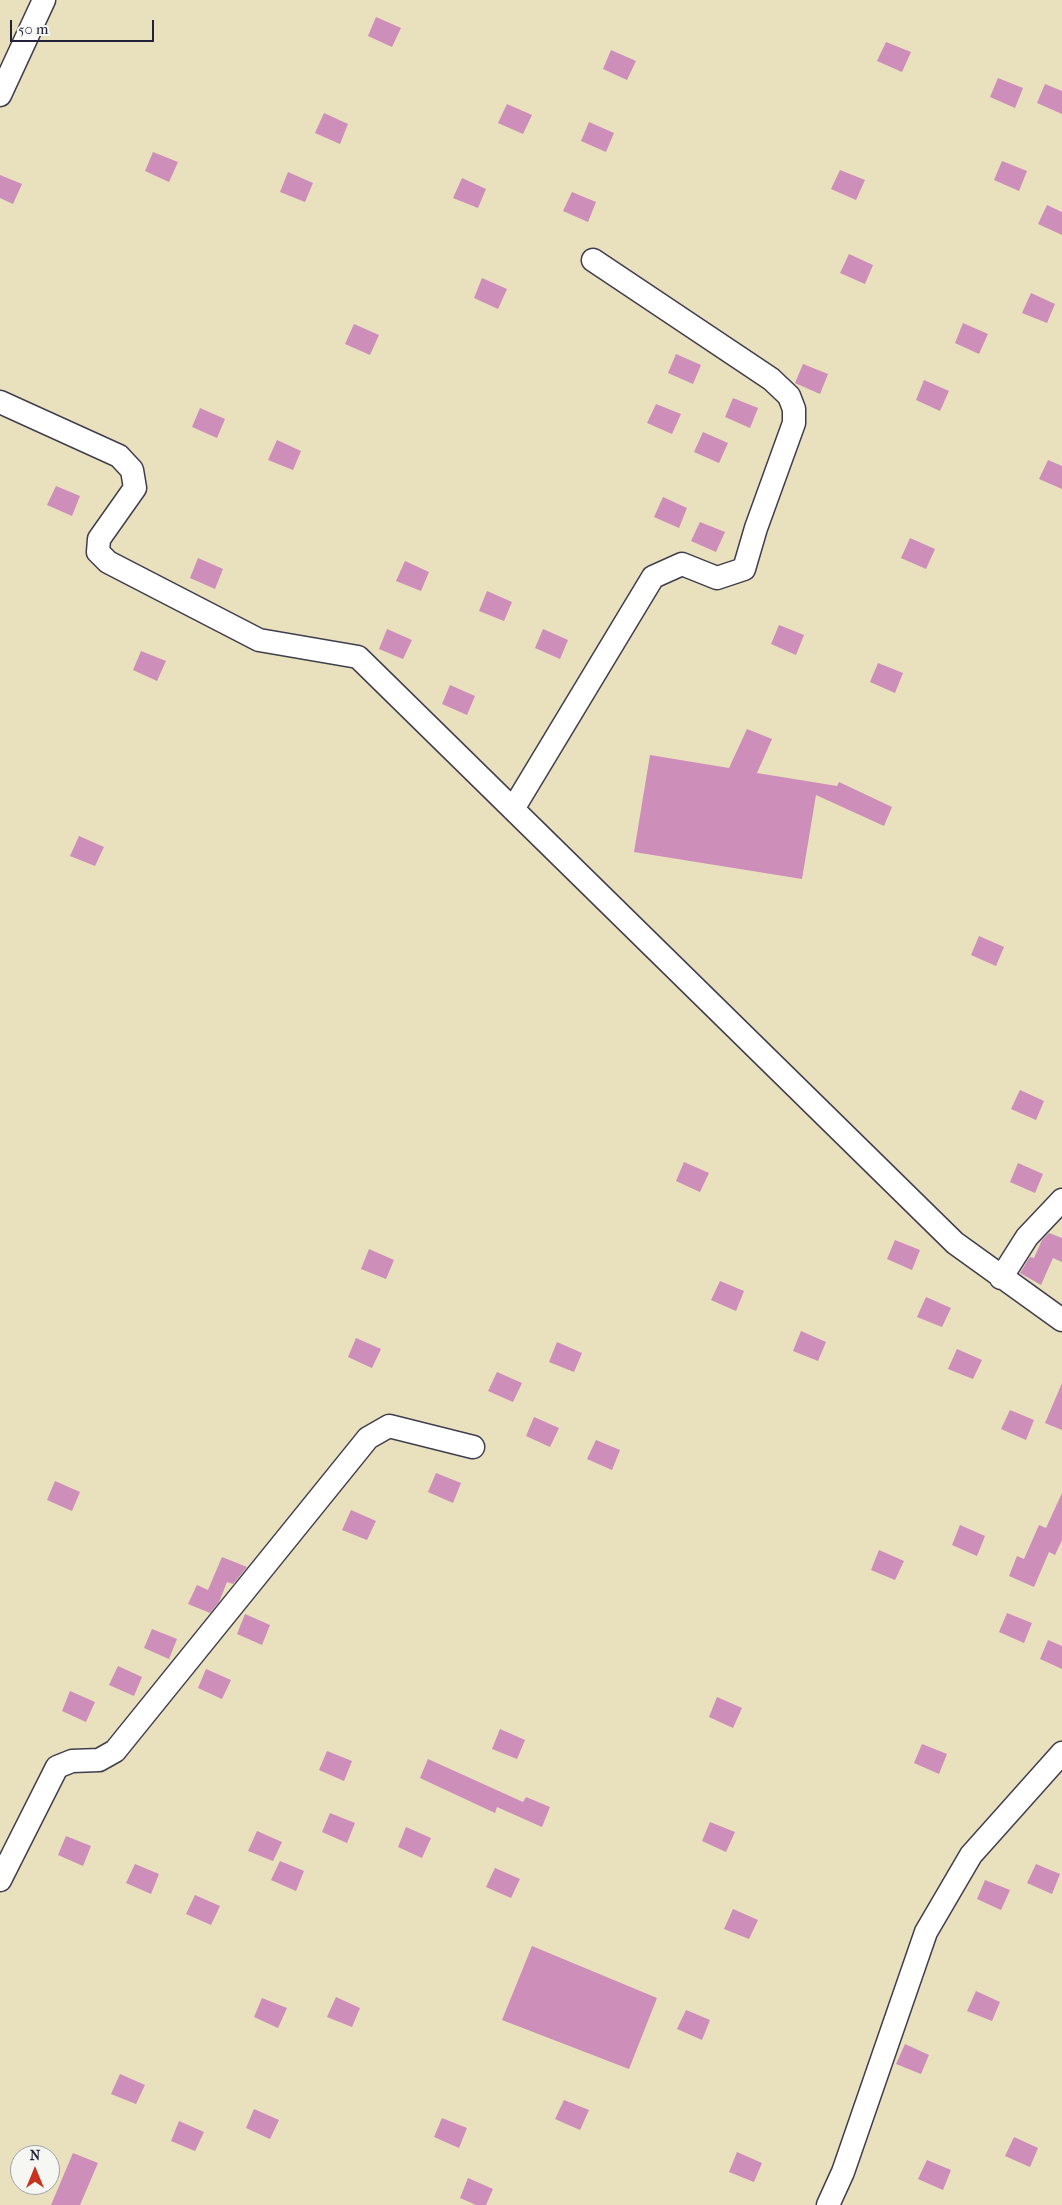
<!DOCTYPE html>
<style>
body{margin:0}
#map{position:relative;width:1062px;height:2205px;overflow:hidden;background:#e9e0bd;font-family:"IM FELL French Canon",serif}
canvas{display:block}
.north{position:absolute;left:10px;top:2145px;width:50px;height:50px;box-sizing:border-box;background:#f6f6f2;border:1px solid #a1a1a9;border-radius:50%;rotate:0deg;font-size:14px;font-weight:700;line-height:20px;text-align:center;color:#22223b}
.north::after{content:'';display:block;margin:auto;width:18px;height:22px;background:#c8321e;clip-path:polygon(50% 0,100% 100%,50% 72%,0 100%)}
.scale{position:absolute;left:10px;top:20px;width:144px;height:22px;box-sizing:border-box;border:2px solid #22223b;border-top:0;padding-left:6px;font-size:15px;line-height:18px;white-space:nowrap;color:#22223b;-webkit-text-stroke:4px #f6f6f2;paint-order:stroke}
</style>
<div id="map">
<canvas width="1062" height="2205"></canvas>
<div class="north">N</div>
<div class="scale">50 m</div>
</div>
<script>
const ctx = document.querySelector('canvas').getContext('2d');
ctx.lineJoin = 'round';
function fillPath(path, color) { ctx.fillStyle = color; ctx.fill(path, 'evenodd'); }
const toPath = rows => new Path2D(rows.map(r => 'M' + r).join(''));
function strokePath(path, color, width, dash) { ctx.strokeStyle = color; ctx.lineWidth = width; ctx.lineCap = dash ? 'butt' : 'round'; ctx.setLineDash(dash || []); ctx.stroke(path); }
const building = toPath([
 [376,17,401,28,392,47,368,36],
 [886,42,911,52,902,72,877,61],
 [611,50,636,61,627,80,603,69],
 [998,78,1023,88,1015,108,990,97],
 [1045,84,1062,91,1062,114,1037,103],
 [507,104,532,115,523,134,498,123],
 [324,113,348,124,340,144,315,133],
 [589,122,614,133,606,152,581,141],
 [153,152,178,162,169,182,145,171],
 [1002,161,1027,171,1019,191,994,180],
 [840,170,865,180,856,200,831,189],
 [288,172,313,183,305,202,280,192],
 [0,175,22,184,13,204,0,198],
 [462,178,486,189,478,208,453,198],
 [572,192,596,202,588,222,563,211],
 [1047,205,1062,212,1062,235,1038,224],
 [849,254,873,265,865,284,840,273],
 [482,278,507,289,498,309,474,298],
 [1031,293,1055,304,1047,323,1022,313],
 [963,323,988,334,979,354,955,343],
 [354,324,379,335,370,355,345,344],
 [676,354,701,365,693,384,668,373],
 [803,364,828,374,820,394,795,383],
 [924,380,949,391,940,411,916,400],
 [733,398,758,408,750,428,725,417],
 [656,404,681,414,672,434,647,423],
 [200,408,225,419,217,438,192,427],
 [703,432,728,443,719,463,694,452],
 [277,440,301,451,293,470,268,460],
 [1048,460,1062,466,1062,489,1039,479],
 [56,486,80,496,72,516,47,505],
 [663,497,687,508,679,528,654,517],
 [700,522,725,532,716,552,691,541],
 [910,538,935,549,926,569,901,558],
 [198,558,223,569,215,589,190,578],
 [405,561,429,572,421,591,396,581],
 [487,591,512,602,504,621,479,611],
 [779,625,804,635,796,655,771,644],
 [387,629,412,640,403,659,379,649],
 [543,629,568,640,560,659,535,648],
 [141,651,166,661,157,681,133,670],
 [878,663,903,673,895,693,870,682],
 [450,685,475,696,467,715,442,704],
 [747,729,772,739,757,773,837,786,839,782,892,807,884,826,816,795,802,879,634,852,650,755,729,768],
 [79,836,104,847,95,866,70,856],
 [979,936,1004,947,996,966,971,955],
 [1020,1090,1044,1101,1036,1120,1011,1109],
 [684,1162,709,1173,700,1192,676,1181],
 [1018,1163,1043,1174,1035,1193,1010,1182],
 [1049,1233,1062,1238,1062,1262,1053,1258,1041,1285,1020,1273,1030,1257,1034,1258,1042,1240],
 [895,1240,920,1250,912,1270,887,1259],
 [369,1249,394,1260,386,1279,361,1269],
 [720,1281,744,1291,736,1311,711,1300],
 [926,1297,951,1308,942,1327,917,1317],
 [801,1331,826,1342,818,1361,793,1351],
 [356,1338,381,1349,372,1368,348,1357],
 [557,1342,582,1353,574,1372,549,1362],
 [957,1349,982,1360,973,1379,948,1369],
 [497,1372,522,1383,513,1402,488,1391],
 [1062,1383,1062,1430,1045,1423],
 [1010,1410,1034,1420,1026,1440,1001,1429],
 [534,1417,559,1428,550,1447,526,1436],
 [596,1440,620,1450,612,1470,587,1459],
 [436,1473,461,1483,453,1503,428,1492],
 [55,1481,80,1492,72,1511,47,1500],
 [1062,1493,1062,1540,1055,1555,1049,1552,1034,1587,1009,1576,1017,1556,1024,1559,1039,1525,1046,1528],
 [351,1510,376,1521,367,1540,342,1530],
 [960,1525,985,1536,977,1556,952,1545],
 [879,1550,904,1561,895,1580,871,1570],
 [222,1557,247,1567,233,1584,227,1582,219,1602,210,1613,188,1604,197,1585,208,1590],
 [1007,1613,1032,1623,1024,1643,999,1632],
 [245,1614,270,1625,262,1645,237,1634],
 [152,1629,177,1639,169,1659,144,1648],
 [1048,1640,1062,1646,1062,1669,1040,1659],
 [118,1666,142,1677,134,1696,109,1685],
 [206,1669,231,1680,222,1699,198,1688],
 [70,1691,95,1702,86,1722,62,1711],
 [717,1697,742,1708,733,1728,709,1717],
 [500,1729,525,1740,517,1759,492,1749],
 [922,1744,947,1754,939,1774,914,1763],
 [327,1751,352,1761,344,1781,319,1770],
 [428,1759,523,1802,526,1797,550,1807,542,1827,497,1807,495,1813,420,1778],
 [330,1813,355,1823,347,1843,322,1832],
 [710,1822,735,1832,726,1852,702,1841],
 [406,1827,431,1838,422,1858,398,1847],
 [257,1831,282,1842,273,1861,248,1851],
 [66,1836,91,1846,83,1866,58,1855],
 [280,1861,304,1871,296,1891,271,1880],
 [135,1864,159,1874,151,1894,126,1883],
 [1036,1864,1060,1874,1052,1894,1027,1883],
 [495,1868,520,1879,511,1898,486,1887],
 [985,1880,1010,1890,1001,1910,977,1899],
 [195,1895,220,1906,211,1925,186,1914],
 [733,1909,758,1920,749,1939,724,1929],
 [532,1946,657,1998,629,2069,502,2020],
 [976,1991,1000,2002,992,2021,967,2011],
 [336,1997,360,2008,352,2027,327,2017],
 [262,1998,287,2008,278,2028,254,2017],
 [686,2010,710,2020,702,2040,677,2029],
 [905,2044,929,2055,921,2074,896,2064],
 [120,2074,145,2085,136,2104,111,2094],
 [564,2100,589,2110,580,2130,555,2119],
 [254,2109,279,2120,270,2139,246,2128],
 [442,2118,467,2128,459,2148,434,2137],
 [179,2121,204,2132,195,2151,171,2141],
 [1014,2137,1038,2148,1030,2167,1005,2156],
 [737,2152,762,2163,754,2182,729,2172],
 [73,2153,98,2163,80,2205,51,2205],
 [927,2160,951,2170,943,2190,918,2179],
 [468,2178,493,2189,486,2205,476,2205,460,2198]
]);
const minor = toPath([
 [0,95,44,0],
 [0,402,119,456,132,470,135,488,99,539,98,552,108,562,259,640,358,657,955,1243,1062,1320],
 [513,809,653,577,682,564,717,578,744,569,756,528,794,423,794,409,789,396,771,379,593,260],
 [1001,1278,1027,1237,1062,1200],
 [0,1880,57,1767,72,1761,99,1760,115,1751,368,1438,389,1426,473,1447],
 [828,2205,843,2172,926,1932,971,1855,1062,1753]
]);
fillPath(building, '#cd8eba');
strokePath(minor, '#403e4e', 25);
strokePath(minor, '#fff', 22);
</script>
